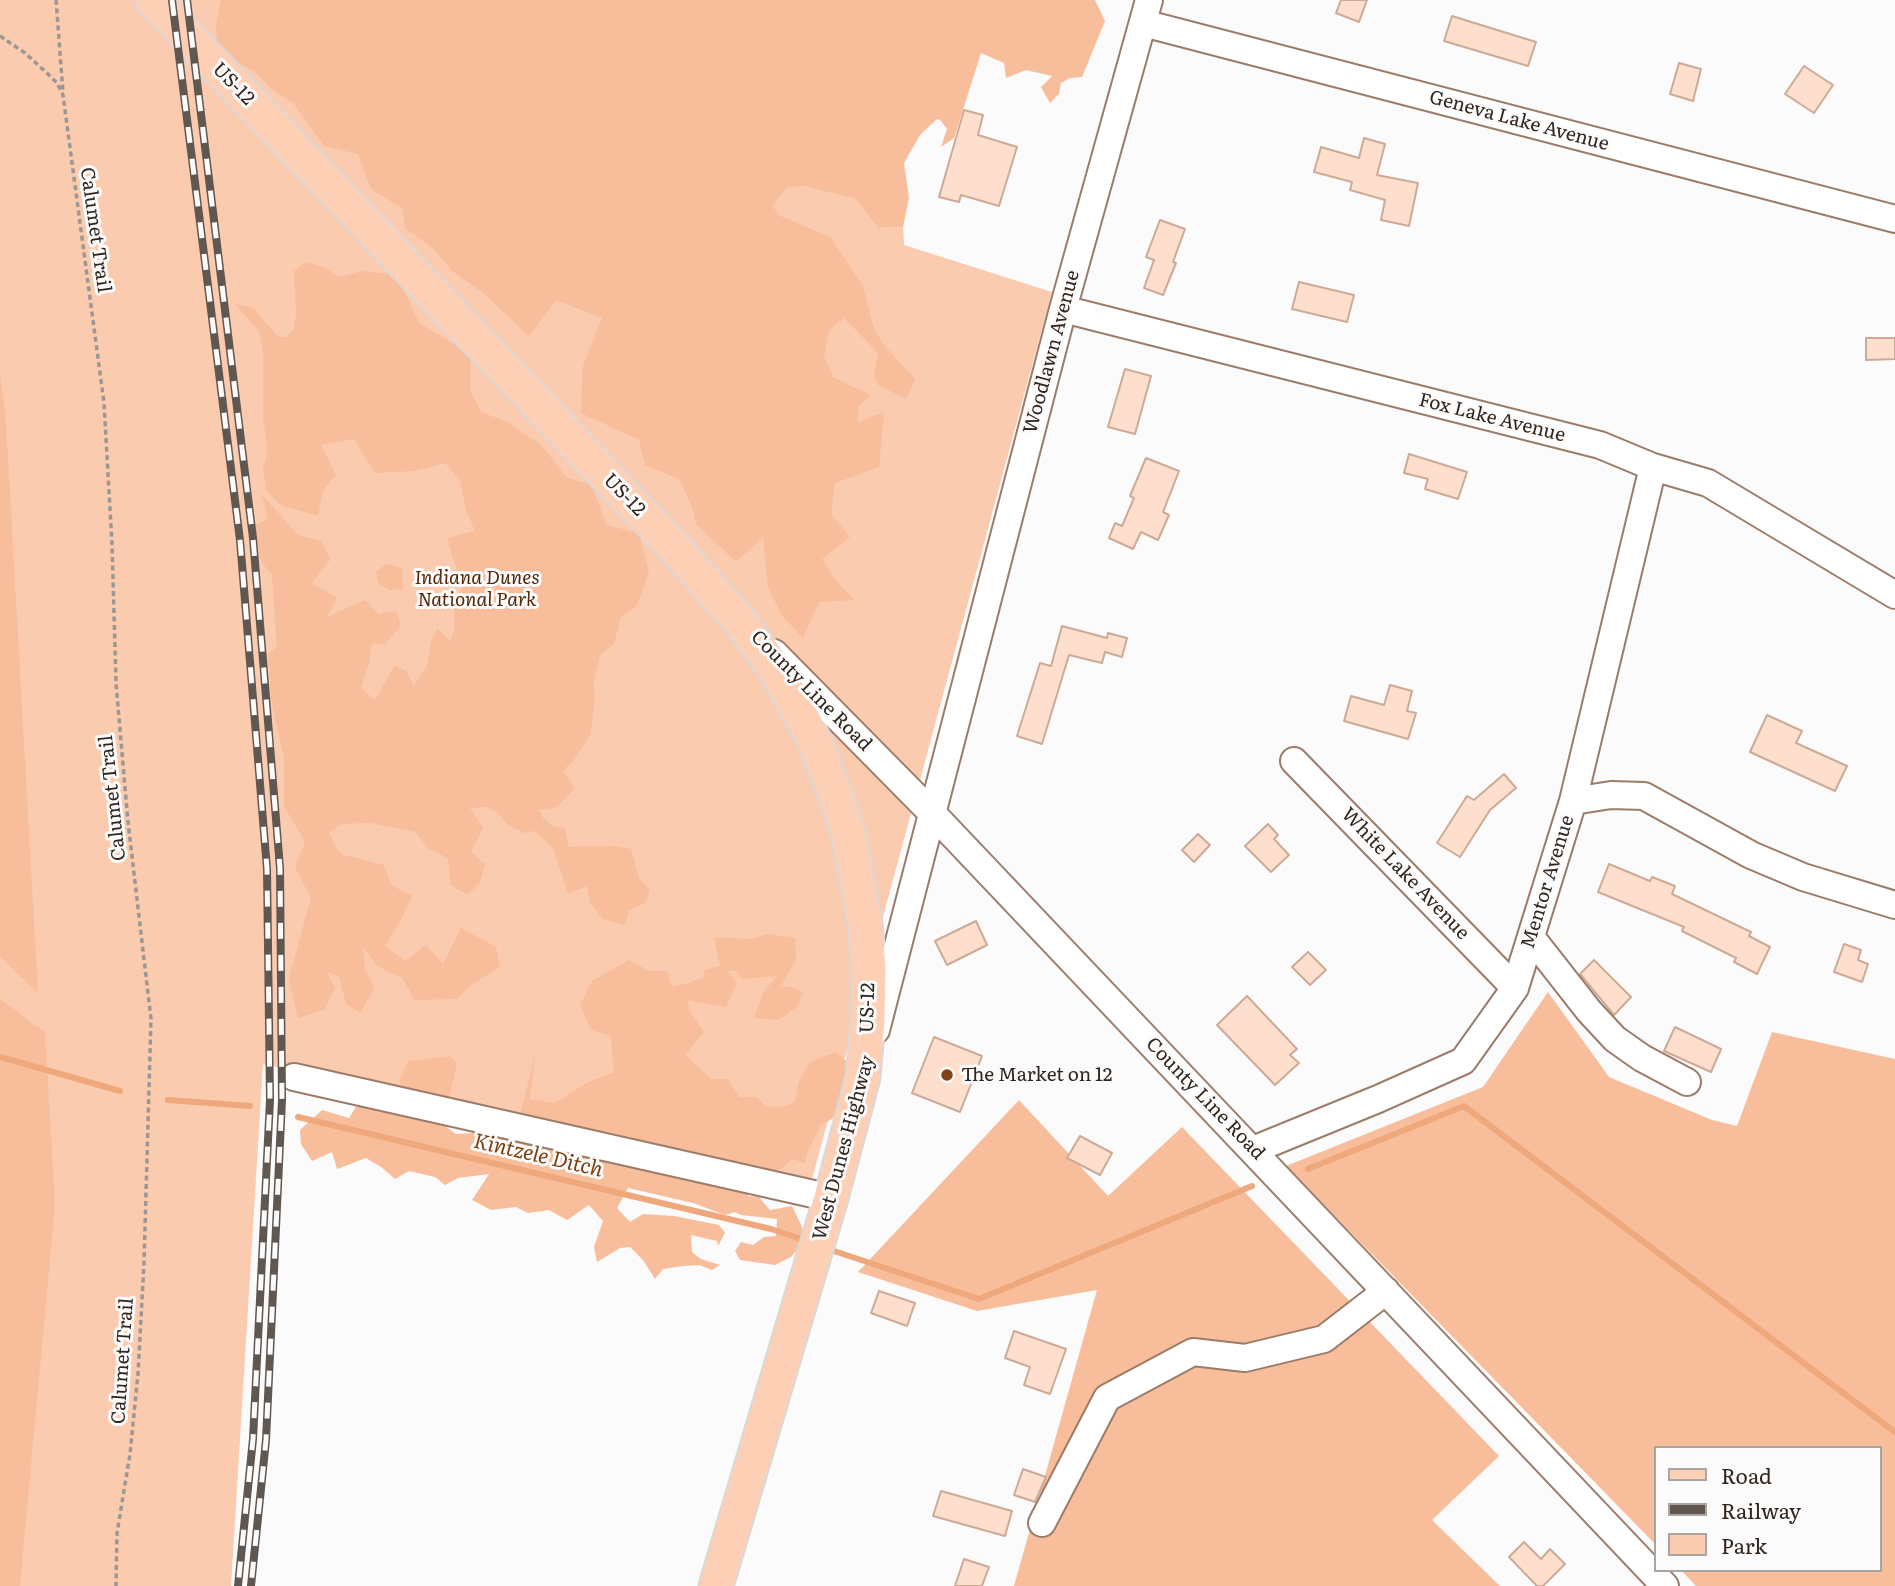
<!DOCTYPE html>
<style>
body{margin:0}
#map{position:relative;width:1895px;height:1586px;overflow:hidden;background:#fbfbfb;font-family:Literata,serif}
canvas{display:block}
.legend{position:absolute;left:1654px;top:1446px;width:228px;height:126px;box-sizing:border-box;background:#fbfbfb;border:2px solid #aba5a2;margin:0;padding:9px 12px;list-style:none;font-size:21px;color:#32251d}
.legend li{display:flex;align-items:center;gap:14px;height:35px}
.legend b{width:35px;border:2px solid #aba5a2}
</style>
<div id="map">
<canvas width="1895" height="1586"></canvas>
<ul class="legend">
<li><b style="height:9px;background:#fdd0b6"></b>Road</li>
<li><b style="height:9px;background:#615751"></b>Railway</li>
<li><b style="height:19px;background:#fbcbaf"></b>Park</li>
</ul>
</div>
<script>
const ctx = document.querySelector('canvas').getContext('2d');
ctx.lineJoin = 'round';
function fillPath(path, color) { ctx.fillStyle = color; ctx.fill(path, 'evenodd'); }
const toPath = rows => new Path2D(rows.map(r => 'M' + r).join(''));
function strokePath(path, color, width, dash) { ctx.strokeStyle = color; ctx.lineWidth = width; ctx.lineCap = dash ? 'butt' : 'round'; ctx.setLineDash(dash || []); ctx.stroke(path); }
function write(font, color, halo, rows, align = 'center') {
  ctx.font = font + ' Literata,serif'; ctx.lineWidth = 6; ctx.setLineDash([]); ctx.textBaseline = 'middle'; ctx.strokeStyle = halo; ctx.fillStyle = color; for (const [text, x, y, turn = 0] of rows) {
    ctx.save(); ctx.translate(x, y); ctx.rotate((+turn || 0) * Math.PI / 180); ctx.textAlign = isNaN(turn) ? turn : align; if (halo) ctx.strokeText(text, 0, 0); ctx.fillText(text, 0, 0); ctx.restore();
  }
}
const green = toPath([
 [0,0,806,0,787,188,802,186,855,199,878,228,903,227,904,245,1052,292,811,1183,263,1064,231,1586,0,1586]
]);
const forest = toPath([
 [221,0,1095,0,1105,21,1082,77,1070,78,1061,83,1059,94,1050,103,1041,87,1052,76,1026,70,1006,78,1004,63,981,53,954,138,941,147,947,129,940,120,937,119,920,135,904,163,909,198,903,227,878,228,855,199,802,186,787,188,772,206,780,216,830,237,863,286,874,329,884,345,915,379,906,399,878,385,874,374,878,353,844,318,829,330,824,356,833,377,870,395,859,406,858,422,884,412,879,467,835,483,831,514,850,537,822,559,835,580,855,600,819,602,803,638,782,616,768,587,763,537,736,562,696,524,692,506,679,479,645,465,639,440,581,413,583,366,602,318,556,300,529,336,483,293,452,271,434,249,405,228,403,209,371,189,358,154,324,146,294,104,271,88,255,72,217,51,216,25],
 [306,262,326,268,338,277,362,271,397,275,419,323,471,354,470,390,481,412,508,422,542,446,567,478,592,485,606,525,639,533,649,572,637,606,621,617,614,644,600,655,593,685,595,698,591,734,576,757,563,771,575,788,557,807,539,810,543,818,552,826,565,829,569,847,615,846,631,849,639,878,650,890,645,903,629,910,625,925,603,919,590,903,587,886,568,893,553,848,535,831,524,833,507,824,497,812,488,807,470,808,483,828,471,852,485,864,480,883,467,895,451,885,448,858,429,849,415,832,370,823,341,824,329,833,337,849,344,855,384,865,391,885,412,896,401,920,385,946,405,961,426,945,443,964,461,928,496,947,500,966,469,987,457,999,415,1000,402,978,377,966,363,946,365,968,374,989,360,1013,346,1004,339,977,326,971,335,988,324,1010,298,1018,289,978,311,898,295,867,305,842,284,806,284,758,271,699,268,654,277,647,272,575,260,560,256,547,255,525,268,519,262,495,298,535,322,541,330,560,312,583,337,598,327,617,365,600,379,614,396,611,401,626,384,645,372,643,369,662,361,688,375,700,395,665,406,671,414,686,427,665,431,642,437,628,450,641,455,628,454,605,462,588,447,538,475,531,466,510,460,480,445,463,415,471,375,473,354,439,321,445,336,475,323,490,318,516,280,505,266,490,263,468,268,450,263,418,263,348,259,331,234,303,253,308,278,337,287,337,294,328,296,314,294,271],
 [0,372,6,422,38,993,0,957],
 [386,564,402,568,403,589,390,590,379,584,376,572],
 [768,934,795,938,796,960,780,987,790,987,803,992,797,1007,778,1020,754,1018,763,993,777,976,743,979,735,971,728,971,737,983,726,1007,688,1000,689,1011,704,1032,685,1055,711,1079,728,1079,739,1097,757,1097,766,1107,787,1106,795,1101,799,1082,810,1062,835,1052,849,1063,839,1115,821,1125,808,1151,805,1163,792,1159,781,1169,760,1177,678,1171,692,1181,704,1178,749,1190,748,1196,759,1197,770,1210,792,1206,803,1229,797,1250,791,1257,775,1265,740,1260,735,1251,741,1242,753,1245,764,1237,776,1236,777,1219,741,1215,735,1212,725,1215,693,1203,628,1188,617,1208,630,1222,643,1214,674,1216,719,1225,725,1233,718,1246,717,1241,691,1235,692,1252,701,1259,720,1265,712,1270,699,1265,683,1266,663,1269,655,1279,643,1260,630,1247,620,1248,597,1262,594,1247,603,1221,589,1205,567,1220,549,1210,528,1213,516,1207,491,1210,472,1200,489,1174,458,1178,445,1185,435,1177,409,1171,395,1179,381,1167,366,1158,337,1169,332,1152,312,1161,301,1144,300,1130,322,1110,349,1118,361,1099,421,1102,399,1082,408,1061,450,1056,457,1063,450,1094,434,1118,456,1134,492,1132,540,1139,521,1112,535,1054,530,1099,555,1103,588,1082,614,1072,611,1036,591,1030,580,1005,592,981,629,960,649,971,667,971,672,987,685,984,703,978,704,970,720,966,714,937,750,939],
 [1548,992,1609,1077,1712,1120,1737,1126,1772,1032,1895,1059,1895,1586,1696,1586,1681,1570,1879,1570,1879,1448,1655,1448,1655,1544,1286,1166,1483,1087],
 [0,999,45,1032,55,1204,20,1586,0,1586],
 [1019,1100,1108,1196,1182,1127,1499,1456,1432,1520,1500,1586,1014,1586,1097,1290,977,1311,858,1272]
]);
const stream = toPath([
 [0,1057,120,1091],
 [168,1100,250,1106],
 [298,1117,771,1229,801,1239],
 [1308,1169,1464,1106,1895,1432],
 [834,1251,979,1299,1252,1186]
]);
const building = toPath([
 [1341,0,1367,0,1359,22,1336,13,1341,0],
 [1452,16,1536,42,1528,66,1444,41,1452,16],
 [1679,63,1701,69,1693,101,1670,94,1679,63],
 [1804,66,1833,85,1814,113,1785,94,1804,66],
 [964,110,983,115,978,135,1017,147,999,206,961,195,959,202,939,197,964,110],
 [1364,138,1385,144,1377,175,1418,183,1409,226,1381,220,1385,200,1350,190,1352,182,1314,172,1321,147,1359,158,1364,138],
 [1160,220,1185,229,1173,262,1176,263,1163,295,1144,288,1154,260,1146,257,1160,220],
 [1299,282,1354,295,1347,322,1292,309,1299,282],
 [1866,338,1895,338,1895,359,1866,360,1866,338],
 [1125,369,1151,376,1135,434,1108,427,1125,369],
 [1409,454,1467,472,1458,499,1425,489,1428,479,1404,473,1409,454],
 [1146,458,1179,471,1163,512,1169,515,1158,540,1141,532,1133,549,1109,538,1115,523,1122,526,1134,498,1130,496,1146,458],
 [1062,626,1107,638,1108,633,1127,638,1122,657,1105,652,1102,663,1069,655,1042,744,1017,736,1040,663,1051,666,1062,626],
 [1390,685,1412,691,1407,711,1416,713,1408,739,1344,721,1351,696,1384,705,1390,685],
 [1767,715,1802,731,1796,743,1847,766,1835,791,1750,752,1767,715],
 [1504,774,1516,788,1490,810,1460,857,1437,843,1467,796,1474,800,1504,774],
 [1268,824,1278,835,1274,839,1289,855,1271,872,1245,846,1268,824],
 [1198,834,1210,845,1194,862,1182,850,1198,834],
 [1609,864,1650,881,1652,877,1675,886,1672,894,1751,932,1749,936,1770,947,1757,974,1734,962,1736,958,1682,931,1684,927,1598,892,1609,864],
 [976,921,987,945,947,965,935,941,976,921],
 [1844,944,1861,950,1858,960,1868,964,1862,982,1834,972,1844,944],
 [1308,952,1326,970,1310,985,1292,967,1308,952],
 [1594,960,1631,997,1614,1015,1580,974,1594,960],
 [1247,996,1297,1049,1290,1055,1299,1063,1275,1085,1217,1025,1247,996],
 [1675,1027,1721,1049,1711,1072,1664,1051,1675,1027],
 [934,1037,982,1056,960,1112,912,1093,934,1037],
 [1080,1136,1112,1153,1100,1175,1067,1158,1080,1136],
 [879,1291,915,1303,907,1326,871,1313,879,1291],
 [1014,1331,1066,1349,1050,1394,1024,1385,1030,1367,1005,1358,1014,1331],
 [1023,1469,1046,1477,1035,1502,1014,1495,1023,1469],
 [941,1491,1012,1511,1005,1536,933,1516,941,1491],
 [1524,1542,1541,1559,1550,1549,1565,1564,1543,1586,1537,1586,1509,1557,1524,1542],
 [964,1559,989,1567,982,1586,955,1586,964,1559]
]);
const path = toPath([
 [56,0,63,92],
 [0,36,25,53,48,74,57,83,63,95,104,403,112,544,116,683,128,822,151,1019,144,1263,138,1374,130,1454,117,1533,116,1586]
]);
const minor = toPath([
 [1143,23,1895,219],
 [1063,309,1600,445,1653,467,1708,483,1895,595],
 [774,653,933,814,1665,1586],
 [1294,761,1515,988],
 [1573,801,1611,795,1644,796,1751,855,1803,877,1895,905],
 [1531,937,1589,1011,1615,1039,1642,1058,1687,1082],
 [876,1030,1063,309,1149,0],
 [294,1077,831,1198],
 [1253,1150,1378,1099,1463,1061,1515,988,1573,801,1653,467],
 [1042,1523,1107,1398,1193,1352,1245,1358,1324,1339,1386,1291]
]);
const major = toPath([
 [153,0,673,546,738,619,778,673,815,742,832,786,848,831,865,923,869,968,868,1020,863,1077,831,1198,716,1586]
]);
const rail = toPath([
 [172,0,240,540,267,869,270,1100,253,1439,238,1586],
 [187,0,253,538,280,868,282,1100,266,1440,251,1586]
]);
const markers = [
 [947,1075,7,"#854211"]
];
const streetNames = [
 ["US-12",233,84,46],
 ["Geneva Lake Avenue",1519,121,15],
 ["Calumet Trail",95,230,82],
 ["Woodlawn Avenue",1052,352,-75],
 ["Fox Lake Avenue",1492,418,14],
 ["US-12",624,495,46],
 ["County Line Road",811,691,45],
 ["Calumet Trail",113,798,-96],
 ["White Lake Avenue",1405,874,46],
 ["Mentor Avenue",1548,882,-73],
 ["US-12",868,1008,-88],
 ["County Line Road",1205,1099,46],
 ["West Dunes Highway",844,1148,-75],
 ["Calumet Trail",123,1361,-86]
];
const parkNames = [
 ["Indiana Dunes",477,578],
 ["National Park",477,600]
];
const poiNames = [
 ["The Market on 12",961,1075]
];
const waterNames = [
 ["Kintzele Ditch",538,1156,13]
];
fillPath(green, '#fbcbaf');
fillPath(forest, '#f8bd9a');
strokePath(stream, '#efa77c', 6);
fillPath(building, '#fedfce');
strokePath(building, '#cdaa96', 2);
strokePath(minor, '#9c7c69', 30);
strokePath(major, '#dad8d6', 37);
strokePath(path, '#9d9794', 3.5, [5, 3.5]);
strokePath(minor, '#fff', 26);
strokePath(major, '#fdd0b6', 33);
strokePath(rail, '#615751', 8);
strokePath(rail, '#fbfbfb', 5, [16]);
for (const [x, y, r, color] of markers) { const dot = new Path2D(); dot.arc(x, y, r, 0, 2 * Math.PI); ctx.fillStyle = color; ctx.fill(dot); strokePath(dot, '#fbfbfb', 2.5); }
write('19px', '#32251d', '#fbfbfb', streetNames);
write('italic 19px', '#542605', '#fbfbfb', parkNames);
write('19px', '#32251d', '#fbfbfb', poiNames, 'left');
write('italic 21px', '#7d3c0a', '#fbfbfb', waterNames);
</script>
